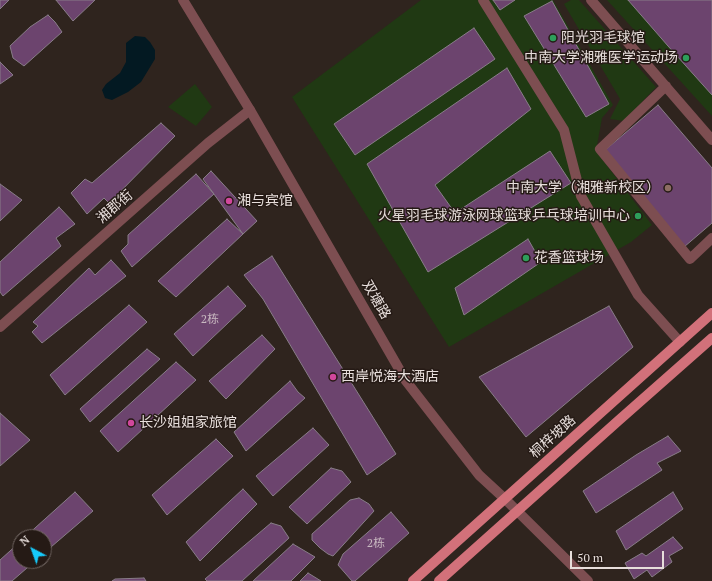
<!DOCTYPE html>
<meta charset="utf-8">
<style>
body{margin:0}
#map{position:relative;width:712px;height:581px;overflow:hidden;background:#2f241e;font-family:"PT Serif",serif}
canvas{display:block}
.north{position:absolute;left:12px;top:529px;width:40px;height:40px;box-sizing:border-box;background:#251a15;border:1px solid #736864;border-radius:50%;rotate:319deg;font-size:11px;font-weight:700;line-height:16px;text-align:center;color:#e7dedb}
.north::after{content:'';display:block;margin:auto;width:14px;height:18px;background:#16cafb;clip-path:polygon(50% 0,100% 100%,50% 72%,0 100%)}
.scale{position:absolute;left:570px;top:551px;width:94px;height:18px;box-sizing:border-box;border:2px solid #e7dedb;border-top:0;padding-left:5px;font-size:12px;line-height:14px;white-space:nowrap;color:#e7dedb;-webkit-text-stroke:3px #251a15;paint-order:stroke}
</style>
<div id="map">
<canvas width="712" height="581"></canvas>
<div class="north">N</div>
<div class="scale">50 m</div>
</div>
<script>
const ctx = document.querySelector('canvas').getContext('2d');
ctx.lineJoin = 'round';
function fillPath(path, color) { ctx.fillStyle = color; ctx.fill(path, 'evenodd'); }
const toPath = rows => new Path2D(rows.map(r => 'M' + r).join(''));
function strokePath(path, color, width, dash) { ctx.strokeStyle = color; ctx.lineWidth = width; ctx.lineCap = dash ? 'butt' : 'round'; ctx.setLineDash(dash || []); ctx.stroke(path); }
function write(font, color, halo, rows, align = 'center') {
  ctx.font = font + ' "PT Serif","Noto Sans SC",serif'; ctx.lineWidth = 3; ctx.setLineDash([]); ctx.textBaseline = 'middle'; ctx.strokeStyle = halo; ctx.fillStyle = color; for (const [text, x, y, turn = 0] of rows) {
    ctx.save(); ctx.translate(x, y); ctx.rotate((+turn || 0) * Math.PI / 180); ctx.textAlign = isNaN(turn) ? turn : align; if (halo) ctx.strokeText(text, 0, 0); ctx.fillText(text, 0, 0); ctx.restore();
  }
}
const green = toPath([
 [421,0,553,0,613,105,602,118,596,151,652,225,631,242,449,347,292,97],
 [571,0,579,0,656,87,624,121,610,119,620,99,564,4],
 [607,0,712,0,712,116],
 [195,84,212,107,196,126,168,107]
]);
const water = toPath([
 [135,36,145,37,150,42,155,50,155,59,141,82,128,92,112,100,105,98,102,90,106,84,120,73,126,62,126,43]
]);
const building = toPath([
 [0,0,9,0,0,9,0,0],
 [56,0,95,0,73,21,56,0],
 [493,0,515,0,500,10,493,0],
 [628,0,712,0,712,95,668,46,628,0],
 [552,1,609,104,586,117,524,16,552,1],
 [48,15,55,22,62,32,24,66,13,58,10,46,30,27,48,15],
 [474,28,495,59,355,155,334,124,474,28],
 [0,62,13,75,0,84,0,62],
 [507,68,531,109,435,185,455,213,550,151,571,183,428,272,367,164,507,68],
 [658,105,712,168,712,223,684,247,604,151,658,105],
 [161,123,175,136,109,203,104,198,87,214,71,193,85,179,92,183,161,123],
 [211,171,257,221,243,234,203,179,211,171],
 [196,174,214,194,132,267,121,251,128,244,128,235,196,174],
 [0,184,22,200,0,221,0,184],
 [59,207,75,224,56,238,61,246,3,296,0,292,0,262,59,207],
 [227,219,243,234,176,297,158,281,227,219],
 [528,239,541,262,464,315,455,288,528,239],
 [272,256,396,454,367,475,263,299,244,275,272,256],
 [111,260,126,276,42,343,32,332,38,326,33,322,89,268,95,275,111,260],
 [228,286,246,306,193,356,174,334,228,286],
 [129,305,147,322,65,395,50,375,129,305],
 [609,306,633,347,526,437,479,377,609,306],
 [262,335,275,349,226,399,209,381,262,335],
 [147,349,160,359,90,422,80,409,147,349],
 [176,362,196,380,118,452,100,431,176,362],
 [290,381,298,392,305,398,246,451,234,432,290,381],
 [0,413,30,440,0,466,0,413],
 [313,428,329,445,273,496,256,476,313,428],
 [668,436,681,451,657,463,662,470,596,513,583,491,636,455,668,436],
 [216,439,233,456,167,515,152,495,216,439],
 [331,468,342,471,351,482,307,524,289,507,331,468],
 [243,489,257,504,200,561,186,542,243,489],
 [75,492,93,511,44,553,44,537,25,537,75,492],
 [673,492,683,509,626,550,616,531,673,492],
 [359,498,369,504,374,511,333,556,328,554,320,548,312,540,312,534,350,500,359,498],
 [391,512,409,533,355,581,352,581,338,565,343,554,391,512],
 [271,523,281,526,289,538,242,581,207,581,205,579,271,523],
 [673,537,683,548,669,556,672,562,652,577,647,570,634,579,625,563,642,553,646,556,673,537],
 [20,542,20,561,35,561,12,581,0,581,0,560,20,542],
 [293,544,315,557,291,581,253,581,293,544],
 [308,573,321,581,300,581,308,573],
 [144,578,146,581,112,581,115,579,144,578]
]);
const minor = toPath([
 [483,0,564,130,581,196,638,295,680,342],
 [591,0,712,140],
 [666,86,600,149,690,259,712,238],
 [0,327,208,143,250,110]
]);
const tertiary = toPath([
 [183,0,250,110,406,381,479,475,505,499,588,581]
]);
const primary = toPath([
 [413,581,712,313],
 [439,581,618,421,712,338]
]);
const markers = [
 [553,38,4,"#2e9e5b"],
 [686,58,4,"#2e9e5b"],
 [668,188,4,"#8d6e63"],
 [229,201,4,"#d1479c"],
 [638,216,4,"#2e9e5b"],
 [526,258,4,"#2e9e5b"],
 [333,377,4,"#d1479c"],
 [131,423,4,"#d1479c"]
];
const numberNames = [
 ["2栋",210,320],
 ["2栋",376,544]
];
const poiNames = [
 ["阳光羽毛球馆",561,38],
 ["中南大学湘雅医学运动场",678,58,"right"],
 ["中南大学（湘雅新校区）",660,188,"right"],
 ["湘与宾馆",237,201],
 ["火星羽毛球游泳网球篮球乒乓球培训中心",630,216,"right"],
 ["花香篮球场",534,258],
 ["西岸悦海大酒店",341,377],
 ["长沙姐姐家旅馆",139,423]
];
const streetNames = [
 ["湘郡街",115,207,-41],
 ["双塘路",376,300,60],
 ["桐梓坡路",553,437,-42]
];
fillPath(green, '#203913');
fillPath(water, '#031922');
fillPath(building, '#6c446e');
strokePath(building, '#887d88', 1);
strokePath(minor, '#7d4e51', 10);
strokePath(tertiary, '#7d4e51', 10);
strokePath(primary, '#d2717a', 10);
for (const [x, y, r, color] of markers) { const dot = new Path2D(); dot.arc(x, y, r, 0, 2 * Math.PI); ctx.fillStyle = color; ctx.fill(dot); strokePath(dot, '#251a15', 1.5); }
write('12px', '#c8b8c0', null, numberNames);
write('14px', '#e7dedb', '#251a15', poiNames, 'left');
write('14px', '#e7dedb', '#251a15', streetNames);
</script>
